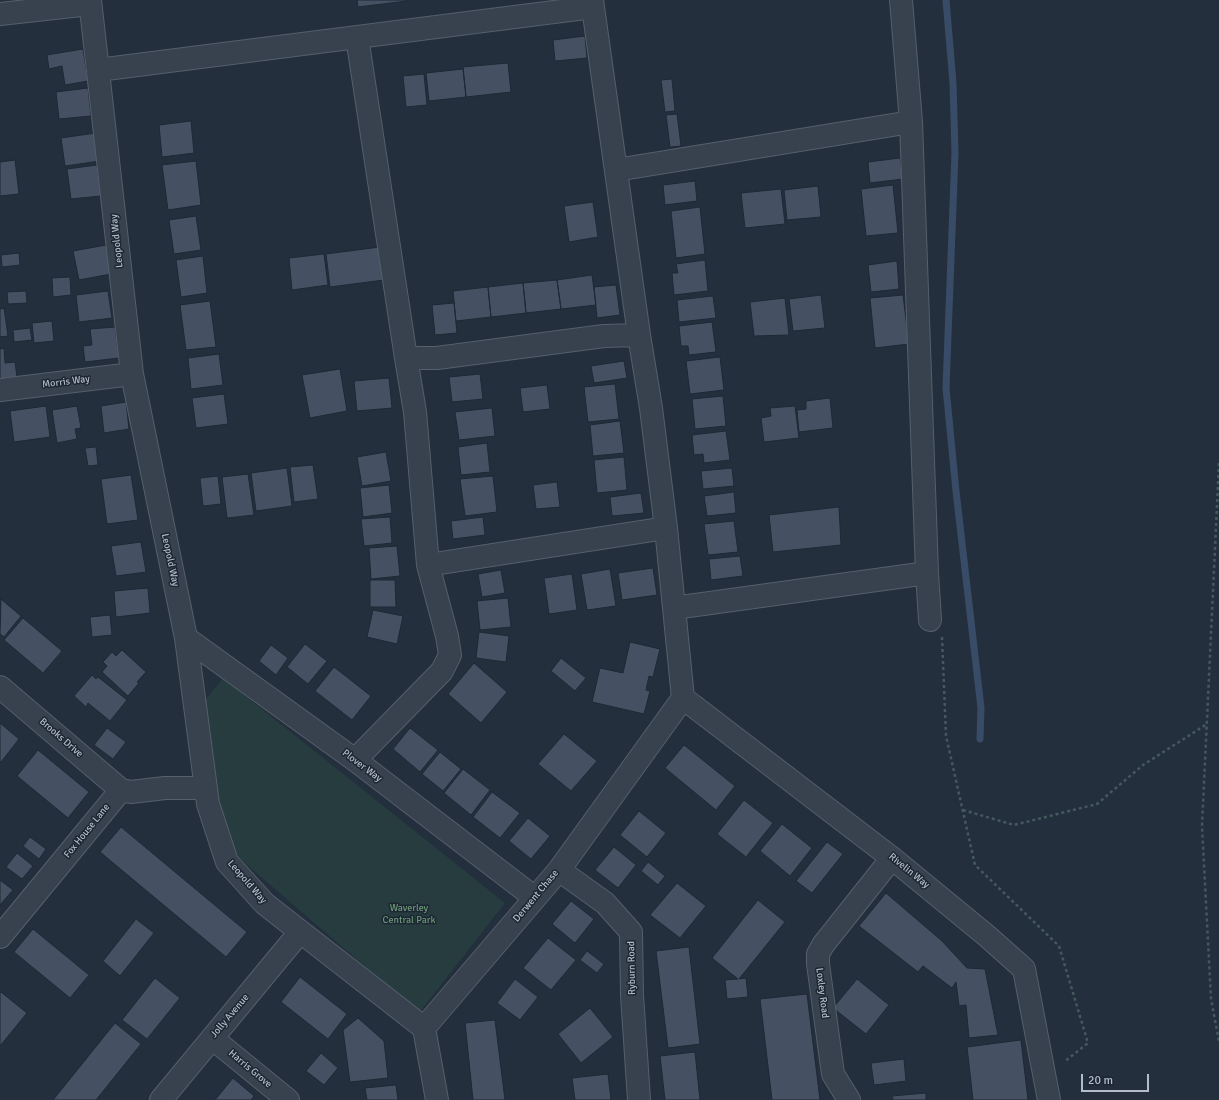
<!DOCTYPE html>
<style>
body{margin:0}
#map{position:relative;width:1219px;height:1100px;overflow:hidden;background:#242f3e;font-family:Signika,sans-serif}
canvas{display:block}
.scale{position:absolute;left:1081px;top:1074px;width:68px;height:18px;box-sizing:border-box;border:2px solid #b4bcc9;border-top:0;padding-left:5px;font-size:12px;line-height:14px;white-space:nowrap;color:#b4bcc9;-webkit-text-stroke:3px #1d2633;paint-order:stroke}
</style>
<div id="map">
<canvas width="1219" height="1100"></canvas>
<div class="scale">20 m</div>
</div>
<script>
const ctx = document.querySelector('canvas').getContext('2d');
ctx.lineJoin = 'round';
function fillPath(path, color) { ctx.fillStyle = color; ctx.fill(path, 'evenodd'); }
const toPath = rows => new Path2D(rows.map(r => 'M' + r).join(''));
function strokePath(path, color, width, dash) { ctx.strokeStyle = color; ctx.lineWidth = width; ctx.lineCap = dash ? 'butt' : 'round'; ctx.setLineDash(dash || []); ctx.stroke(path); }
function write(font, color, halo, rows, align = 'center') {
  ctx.font = font + ' Signika,sans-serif'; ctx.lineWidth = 3; ctx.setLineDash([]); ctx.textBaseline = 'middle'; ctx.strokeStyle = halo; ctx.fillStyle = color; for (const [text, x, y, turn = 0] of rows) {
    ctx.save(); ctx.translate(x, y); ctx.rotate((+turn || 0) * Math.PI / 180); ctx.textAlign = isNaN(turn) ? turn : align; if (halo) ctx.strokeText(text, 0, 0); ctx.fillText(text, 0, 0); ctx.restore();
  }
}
const green = toPath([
 [223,678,505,903,419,1013,239,858,223,827,201,705]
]);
const stream = toPath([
 [946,0,953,83,955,153,946,388,956,491,981,708,980,739]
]);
const building = toPath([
 [357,0,407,0,407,1,358,7,357,0],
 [585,36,587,58,555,61,553,40,585,36],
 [83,49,88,81,65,85,62,66,49,69,47,55,83,49],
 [508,63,511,92,466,97,463,67,508,63],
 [463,69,466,97,429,101,426,73,463,69],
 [424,74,427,105,406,107,403,76,424,74],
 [672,79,675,111,665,112,661,80,672,79],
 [88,88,91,116,59,119,56,92,88,88],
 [677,114,681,146,670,147,666,115,677,114],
 [191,121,194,153,162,157,159,125,191,121],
 [96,133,100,161,65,166,61,138,96,133],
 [900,158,903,179,870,183,868,162,900,158],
 [15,160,19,194,0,196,0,162,15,160],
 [196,161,201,205,168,210,162,165,196,161],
 [97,165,101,196,71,199,67,169,97,165],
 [695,181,697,201,665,205,663,185,695,181],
 [893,185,898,233,866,236,861,189,893,185],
 [818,186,821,217,787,220,784,190,818,186],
 [781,189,785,224,745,228,741,193,781,189],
 [593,202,598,237,569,242,564,206,593,202],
 [700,207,705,254,676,258,671,211,700,207],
 [196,216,201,250,174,254,169,220,196,216],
 [106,245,111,274,79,280,73,251,106,245],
 [380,247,384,280,330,287,326,254,380,247],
 [19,253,20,265,2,267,1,255,19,253],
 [324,254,328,285,292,290,289,258,324,254],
 [203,256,207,293,181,297,176,260,203,256],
 [705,260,708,291,674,295,672,273,678,273,676,264,705,260],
 [897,261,899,289,871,292,868,265,897,261],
 [592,275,596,305,561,309,557,280,592,275],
 [70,277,71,295,53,297,52,278,70,277],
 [557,280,561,309,526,313,523,283,557,280],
 [523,283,526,313,491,317,488,287,523,283],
 [616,285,620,315,597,318,594,287,616,285],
 [488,287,491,317,456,321,453,291,488,287],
 [26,291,27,303,8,304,7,292,26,291],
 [108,291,112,318,79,322,76,295,108,291],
 [821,295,825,328,793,331,789,299,821,295],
 [903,295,909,344,875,348,870,298,903,295],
 [713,296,716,318,679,322,677,300,713,296],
 [785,298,789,335,754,336,750,302,785,298],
 [210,301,216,347,186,350,180,305,210,301],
 [454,303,457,333,435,335,432,305,454,303],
 [4,308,8,336,0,337,0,309,4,308],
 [52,321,54,341,34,343,32,323,52,321],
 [712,322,716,352,689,355,688,346,681,346,679,326,712,322],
 [115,327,119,358,85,362,83,346,92,345,90,329,115,327],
 [30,328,32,340,14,342,13,330,30,328],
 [4,348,5,363,15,362,17,377,0,379,0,349,4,348],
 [219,354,223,385,191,389,188,358,219,354],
 [720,357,724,390,690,394,686,361,720,357],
 [624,361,627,378,594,383,591,366,624,361],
 [340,369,347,411,310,418,302,375,340,369],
 [480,374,483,399,452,402,449,377,480,374],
 [389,378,392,408,357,411,354,381,389,378],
 [615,384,619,419,588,422,584,387,615,384],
 [547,385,550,409,523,412,520,388,547,385],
 [224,394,228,424,196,428,192,398,224,394],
 [723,396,726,426,695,429,692,399,723,396],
 [830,398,833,428,799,432,797,410,806,409,806,401,830,398],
 [126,402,129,429,104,433,101,406,126,402],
 [46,406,50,437,14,442,10,411,46,406],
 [77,406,81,428,75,429,77,439,57,443,52,410,77,406],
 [795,406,799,438,764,442,761,418,771,416,770,408,795,406],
 [492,408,495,436,459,440,455,412,492,408],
 [620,421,624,453,593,456,590,425,620,421],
 [726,431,730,460,704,463,703,454,694,455,692,435,726,431],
 [487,443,490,472,461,475,458,447,487,443],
 [96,447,98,465,88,466,85,448,96,447],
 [386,452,391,481,362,486,357,457,386,452],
 [624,457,627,490,597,493,594,460,624,457],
 [313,465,318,499,294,502,290,467,313,465],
 [287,468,292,506,256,511,251,473,287,468],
 [732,468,734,486,703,489,701,471,732,468],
 [248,474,254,515,227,518,222,477,248,474],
 [131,475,138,520,107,524,101,479,131,475],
 [218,476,221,504,203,506,200,478,218,476],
 [493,476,497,512,465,516,460,479,493,476],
 [557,482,560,507,536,509,533,485,557,482],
 [389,485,392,513,363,517,360,488,389,485],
 [734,492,736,513,707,516,704,496,734,492],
 [641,493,644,513,612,516,610,497,641,493],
 [839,507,841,545,773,552,769,515,839,507],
 [390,517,392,543,364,546,361,519,390,517],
 [483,517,485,535,453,539,451,521,483,517],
 [734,521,738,552,708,555,704,524,734,521],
 [141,542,146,572,116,576,111,546,141,542],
 [397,546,400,576,371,579,369,548,397,546],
 [740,556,743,576,711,580,709,559,740,556],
 [653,568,657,595,622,600,618,573,653,568],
 [610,569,616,606,587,610,581,574,610,569],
 [501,570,505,593,482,597,478,574,501,570],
 [572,574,577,610,549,614,544,578,572,574],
 [370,580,395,580,396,607,370,607,370,580],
 [148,588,150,613,116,617,114,591,148,588],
 [508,598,511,627,480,630,477,601,508,598],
 [1,599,21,616,4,637,0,634,1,599],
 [373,610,403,616,397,644,367,637,373,610],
 [110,615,112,635,92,637,90,617,110,615],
 [23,618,62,651,43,673,4,640,23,618],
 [479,632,509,636,506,662,476,658,479,632],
 [630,642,660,649,653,677,649,676,646,690,650,691,644,714,592,702,600,668,623,673,630,642],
 [305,644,327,661,308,684,287,667,305,644],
 [271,645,288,658,276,675,259,661,271,645],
 [122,650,146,672,137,682,139,683,128,696,102,672,107,666,103,662,112,652,116,656,122,650],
 [561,658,586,678,575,691,551,671,561,658],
 [474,663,507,692,481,723,448,694,474,663],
 [334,667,371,696,352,720,315,691,334,667],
 [92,675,96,679,98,677,127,700,110,721,88,703,86,707,74,696,92,675],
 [0,723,19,739,1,762,0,762,0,723],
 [107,728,126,742,113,759,94,745,107,728],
 [410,728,438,750,420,772,393,749,410,728],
 [564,734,597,761,571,791,538,764,564,734],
 [684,745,735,786,716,810,665,768,684,745],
 [38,750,89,792,68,818,17,776,38,750],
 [440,752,461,769,443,791,422,774,440,752],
 [463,769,490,790,471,815,444,793,463,769],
 [492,792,520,813,500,838,473,817,492,792],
 [744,800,773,823,746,857,717,834,744,800],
 [639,811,666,833,647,857,620,835,639,811],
 [528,818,550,836,531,859,509,841,528,818],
 [782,824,812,848,790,876,760,851,782,824],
 [121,827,247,932,226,957,100,852,121,827],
 [30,837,46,849,39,859,23,846,30,837],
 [827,842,843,854,812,893,796,881,827,842],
 [614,847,636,865,618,888,595,870,614,847],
 [17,853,33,866,22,879,6,867,17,853],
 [648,862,665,876,658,885,641,871,648,862],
 [0,880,13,890,0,905,0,880],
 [677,883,706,906,680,938,650,915,677,883],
 [886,893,942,941,967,968,985,969,998,1035,969,1038,966,1005,959,1006,956,982,952,988,923,966,918,972,859,926,886,893],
 [758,900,785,922,739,979,746,978,748,997,727,999,725,980,738,979,712,958,758,900],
 [571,901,594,919,575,943,552,924,571,901],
 [136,919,154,933,120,976,103,961,136,919],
 [33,929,89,975,70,998,14,952,33,929],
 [548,938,576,960,551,990,523,968,548,938],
 [689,947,700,1044,668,1048,656,951,689,947],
 [587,951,604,964,597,973,580,960,587,951],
 [300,977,347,1014,328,1039,281,1002,300,977],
 [155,978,180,998,147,1039,122,1020,155,978],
 [515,979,538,997,520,1020,497,1003,515,979],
 [857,979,889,1005,866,1034,833,1008,857,979],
 [1,992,27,1013,0,1046,0,993,1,992],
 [807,994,820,1100,772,1100,760,999,807,994],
 [590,1008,613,1037,581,1063,558,1034,590,1008],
 [358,1018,384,1041,388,1078,350,1082,343,1030,358,1018],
 [495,1020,505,1100,473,1100,465,1023,495,1020],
 [115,1023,141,1044,96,1100,53,1100,115,1023],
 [1021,1040,1028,1100,973,1100,967,1047,1021,1040],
 [695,1052,700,1100,665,1100,660,1056,695,1052],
 [321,1053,338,1068,324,1085,306,1071,321,1053],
 [904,1059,906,1081,874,1085,871,1063,904,1059],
 [608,1074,611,1100,575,1100,572,1078,608,1074],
 [233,1078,254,1096,251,1100,215,1100,233,1078],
 [396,1085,398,1100,367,1100,365,1088,396,1085],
 [926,1093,926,1100,893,1100,892,1096,926,1093]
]);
const path = toPath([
 [1219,463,1202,826,1211,999,1219,1041],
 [942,637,946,736,975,865,1059,946,1088,1043,1064,1062],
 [963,810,1014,825,1097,804,1143,765,1207,724]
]);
const minor = toPath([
 [90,0,132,374,186,638,208,804,227,862,265,904,424,1028],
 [592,0,639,335],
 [901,0,911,122,927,573,930,620],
 [0,14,90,4],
 [357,37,406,358],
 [98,70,593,7],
 [616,170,911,122],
 [0,390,132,374],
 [428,565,666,528],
 [674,608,927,573],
 [186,638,355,760,535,898],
 [0,687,121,790],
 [683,698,892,858,987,936,1024,969,1049,1100],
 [355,760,442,671,450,655,447,636,428,565,415,412,406,358,437,358,604,336,639,335,651,408,666,528,683,698],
 [559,870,605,903,631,932,632,995,639,1100],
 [0,937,121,790,131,792,165,788,205,788],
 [212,1038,288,1100],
 [161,1100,300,932],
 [437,1100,424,1028,559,870,683,698],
 [849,1100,833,1074,818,964,818,954,823,945,892,858]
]);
const streetNames = [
 ["Leopold Way",117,241,-96],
 ["Morris Way",66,382,-7],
 ["Leopold Way",170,560,78],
 ["Brooks Drive",61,738,41],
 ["Plover Way",362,766,37],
 ["Fox House Lane",87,831,-51],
 ["Rivelin Way",909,871,39],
 ["Leopold Way",247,882,49],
 ["Derwent Chase",536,896,-50],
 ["Ryburn Road",632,968,-91],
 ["Loxley Road",822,993,83],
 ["Jolly Avenue",230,1016,-50],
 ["Harris Grove",250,1069,40]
];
const parkNames = [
 ["Waverley",409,908],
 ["Central Park",409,920]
];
fillPath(green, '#263c3f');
strokePath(stream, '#394c67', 7);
fillPath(building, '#455162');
strokePath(building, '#1f2835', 1);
strokePath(minor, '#565f6c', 24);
strokePath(path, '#44595c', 2.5, [3, 3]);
strokePath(minor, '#38414e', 22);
write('10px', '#b4bcc9', '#1d2633', streetNames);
write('10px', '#6b9a76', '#1d2633', parkNames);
</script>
